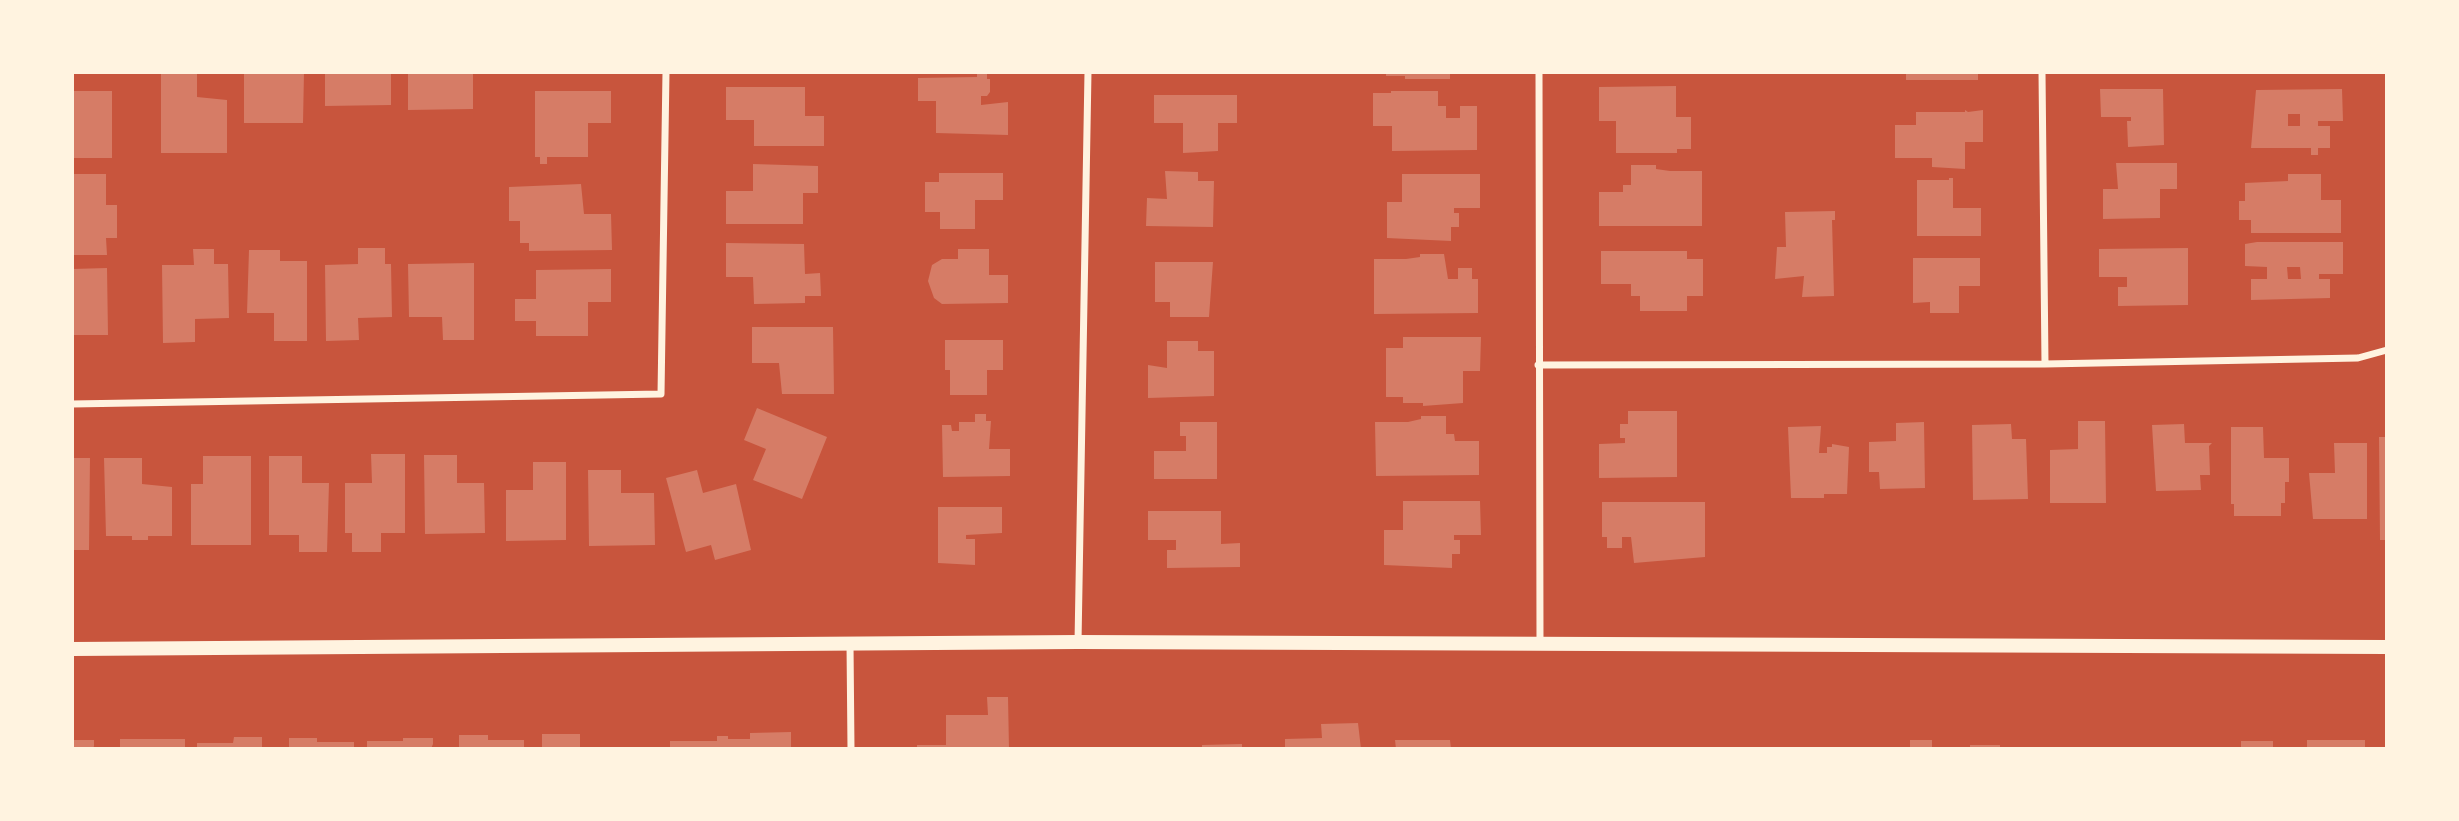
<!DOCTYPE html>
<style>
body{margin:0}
#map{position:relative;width:2459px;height:821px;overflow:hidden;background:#c8553d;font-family:"Fira Sans Condensed",sans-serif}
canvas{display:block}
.frame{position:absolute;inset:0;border:74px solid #fff3e0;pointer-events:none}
</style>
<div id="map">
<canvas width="2459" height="821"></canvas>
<div class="frame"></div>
</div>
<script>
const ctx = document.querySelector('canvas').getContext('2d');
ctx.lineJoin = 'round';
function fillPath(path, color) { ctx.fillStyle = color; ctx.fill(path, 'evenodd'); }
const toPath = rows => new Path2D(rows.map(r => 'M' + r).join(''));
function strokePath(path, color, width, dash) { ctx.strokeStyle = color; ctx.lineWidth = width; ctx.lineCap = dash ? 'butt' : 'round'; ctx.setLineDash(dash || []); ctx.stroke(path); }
const building = toPath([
 [161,72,197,72,197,97,227,100,227,153,161,153],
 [304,72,303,123,244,123,244,73],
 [325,72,391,72,391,105,325,106],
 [408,72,473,72,473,109,408,110],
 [1386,72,1450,72,1450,79,1405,79,1405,76,1386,76],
 [1906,72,1978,72,1978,80,1906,80],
 [977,74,987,74,987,79,990,79,990,92,987,96,981,96,981,105,1008,102,1008,135,936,133,936,101,918,101,918,78,977,77],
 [1676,86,1676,117,1691,117,1691,149,1677,149,1677,153,1616,153,1616,121,1599,121,1599,87],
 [726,87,805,87,805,116,824,116,824,146,754,146,754,120,726,120],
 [2100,89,2163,89,2164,145,2128,147,2127,121,2131,121,2131,117,2101,117],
 [2342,89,2343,121,2318,121,2318,126,2330,126,2330,148,2318,148,2318,155,2311,155,2311,148,2251,148,2256,90],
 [2288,114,2300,114,2300,126,2288,126],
 [72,91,112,91,112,158,72,158],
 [535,91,611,91,611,123,588,123,588,157,547,157,547,164,540,164,540,157,535,157],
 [1391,91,1438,91,1438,106,1446,106,1446,118,1460,118,1460,106,1477,106,1477,150,1392,151,1392,126,1373,126,1373,93,1391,93],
 [1154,95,1237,95,1237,123,1218,123,1218,151,1183,153,1183,123,1154,123],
 [1965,110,1968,112,1983,110,1983,142,1965,142,1965,169,1932,167,1932,158,1895,158,1895,125,1916,125,1916,112,1965,112],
 [2116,163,2177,163,2177,189,2160,189,2160,218,2103,219,2103,189,2118,189],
 [753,164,818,166,818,193,803,193,803,224,726,224,726,191,753,191],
 [1631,165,1656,165,1656,169,1670,171,1702,171,1702,226,1599,226,1599,192,1623,192,1623,185,1631,185],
 [1165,171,1198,172,1198,181,1214,181,1213,227,1146,226,1147,198,1167,199],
 [939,173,1003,173,1003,200,975,200,975,229,940,229,940,212,925,212,925,182,939,182],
 [72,174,106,174,106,205,117,205,117,238,106,238,107,255,72,255],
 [1402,174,1480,174,1480,208,1454,208,1454,213,1459,213,1459,227,1451,227,1451,241,1387,238,1387,202,1402,202],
 [2288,174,2321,174,2321,200,2341,200,2341,233,2251,233,2251,220,2239,220,2239,201,2245,201,2245,183,2288,181],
 [1949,178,1953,178,1953,208,1981,208,1981,236,1917,236,1917,180,1949,180],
 [581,184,584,214,611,214,612,250,529,251,529,243,520,243,520,221,509,221,509,187],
 [1835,211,1835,220,1832,220,1834,296,1802,297,1804,276,1775,279,1777,247,1786,247,1785,212],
 [2257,242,2343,242,2343,274,2319,274,2319,279,2330,279,2330,298,2251,300,2251,279,2267,279,2267,267,2245,266,2245,244],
 [2287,267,2300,267,2301,279,2288,279],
 [726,243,804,244,805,274,820,273,821,296,805,296,805,303,754,304,753,277,726,277],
 [358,248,385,248,385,264,391,264,392,317,358,318,359,340,326,341,325,265,358,264],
 [2188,248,2188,305,2118,306,2118,287,2127,287,2127,277,2099,277,2099,249],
 [193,249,214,249,214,264,228,264,229,318,195,319,195,342,163,343,162,265,194,265],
 [958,249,989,249,989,275,1008,275,1008,303,942,304,934,298,928,281,932,265,942,259,958,259],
 [249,250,280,250,280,261,307,261,307,341,274,341,274,313,247,313],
 [1601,251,1687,251,1687,259,1703,259,1703,296,1687,296,1687,311,1640,311,1640,296,1631,296,1631,284,1601,284],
 [1420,254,1444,254,1448,279,1458,279,1458,268,1472,268,1472,279,1478,279,1478,313,1374,314,1374,259,1406,259,1420,257],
 [1913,258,1980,258,1980,286,1959,286,1959,313,1930,313,1930,302,1913,303],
 [1155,262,1213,262,1209,317,1170,317,1170,302,1155,302],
 [474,263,474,340,443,340,442,317,409,317,408,264],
 [107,268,108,335,72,335,72,269],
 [611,269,611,302,588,302,588,336,536,336,536,321,515,321,515,299,536,299,536,270],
 [752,327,833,327,834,394,782,394,779,363,752,363],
 [1403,337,1481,337,1480,371,1463,371,1463,403,1423,406,1423,403,1403,403,1403,397,1386,397,1386,348,1403,348],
 [945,340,1003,340,1003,370,987,370,987,395,950,395,950,370,945,370],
 [1167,341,1198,341,1198,351,1214,351,1214,396,1148,398,1148,365,1167,368],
 [757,408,827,437,802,499,753,480,766,449,744,440],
 [1628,411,1677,411,1677,477,1599,478,1599,444,1625,443,1625,438,1620,438,1620,424,1628,424],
 [975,414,986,414,986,421,991,421,989,449,1010,449,1010,476,943,477,942,425,951,425,952,431,959,431,959,422,975,422],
 [1421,416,1446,416,1446,434,1454,434,1455,441,1479,441,1479,475,1376,476,1375,422,1408,422,1421,419],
 [2078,421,2105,421,2106,503,2050,503,2050,450,2078,449],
 [1180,422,1217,422,1217,479,1154,479,1154,451,1186,451,1186,436,1180,436],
 [1924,422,1925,488,1880,489,1879,472,1869,472,1869,442,1896,441,1896,423],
 [2011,424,2012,439,2026,439,2028,499,1973,500,1972,425],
 [2184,424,2185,443,2212,443,2209,446,2210,475,2200,475,2201,490,2156,491,2152,425],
 [1821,426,1819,453,1827,453,1827,447,1832,447,1832,444,1849,447,1847,494,1824,494,1824,498,1791,498,1788,427],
 [2231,427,2263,427,2264,458,2289,458,2289,482,2285,482,2285,503,2281,503,2281,516,2234,516,2234,504,2231,504],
 [2379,437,2387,437,2387,540,2380,540],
 [2334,443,2367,443,2367,519,2313,519,2309,473,2335,473],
 [371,454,405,454,405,533,381,533,381,552,352,552,352,533,345,533,345,483,372,483],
 [424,455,457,455,457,483,484,483,485,533,425,534],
 [203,456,251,456,251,545,191,545,191,484,203,484],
 [269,456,302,456,302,483,329,483,327,552,299,552,299,535,269,535],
 [72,458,90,458,89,550,72,550],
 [104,458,142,458,142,484,172,487,172,536,148,536,148,540,132,540,132,536,106,536],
 [533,462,566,462,566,540,506,541,506,490,533,490],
 [588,470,621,470,621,493,654,493,655,545,589,546],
 [697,470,703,493,736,484,751,550,715,560,711,545,686,552,666,478],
 [1403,501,1480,501,1481,535,1454,535,1454,540,1460,540,1460,554,1452,554,1452,568,1384,565,1384,530,1403,530],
 [1602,502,1705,502,1705,557,1634,563,1631,537,1622,537,1622,548,1607,548,1607,537,1602,537],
 [938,507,1002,507,1002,533,966,535,966,539,975,539,975,565,938,563],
 [1148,511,1221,511,1221,544,1240,543,1240,567,1167,568,1167,550,1176,550,1176,540,1148,540],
 [987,697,1008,697,1009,749,917,749,917,745,946,745,946,715,988,715],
 [1358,723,1361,749,1285,749,1285,739,1322,738,1321,724],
 [791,732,791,748,786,749,670,749,670,741,717,741,717,736,728,736,728,739,750,739,750,733],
 [542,734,580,734,580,749,542,749],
 [459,735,488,735,488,740,524,740,524,749,459,749],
 [234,737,262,737,262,749,197,749,197,743,233,743],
 [289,738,317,738,317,742,354,742,354,749,289,749],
 [403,738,433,738,433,744,431,749,367,749,367,741,403,741],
 [120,739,185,739,185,749,120,749],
 [72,740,94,740,94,746,93,749,72,749],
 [1395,740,1450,740,1451,749,1396,749],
 [1910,740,1932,740,1932,749,1910,749],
 [2307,740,2365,740,2365,749,2307,749],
 [2241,741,2273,741,2273,749,2241,749],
 [1242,744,1242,749,1202,749,1202,745],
 [1970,745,2000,745,2000,749,1970,749]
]);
const minor = toPath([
 [1539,72,1540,645],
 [2042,72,2045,364],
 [1538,365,2045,364,2358,358,2387,350],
 [72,404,661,394,666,72],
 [1078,642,1088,72],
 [850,644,851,749]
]);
const secondary = toPath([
 [72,649,1078,642,2387,647]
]);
fillPath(building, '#d67c66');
strokePath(minor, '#fff3e0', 7);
strokePath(secondary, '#fff3e0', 14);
</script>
